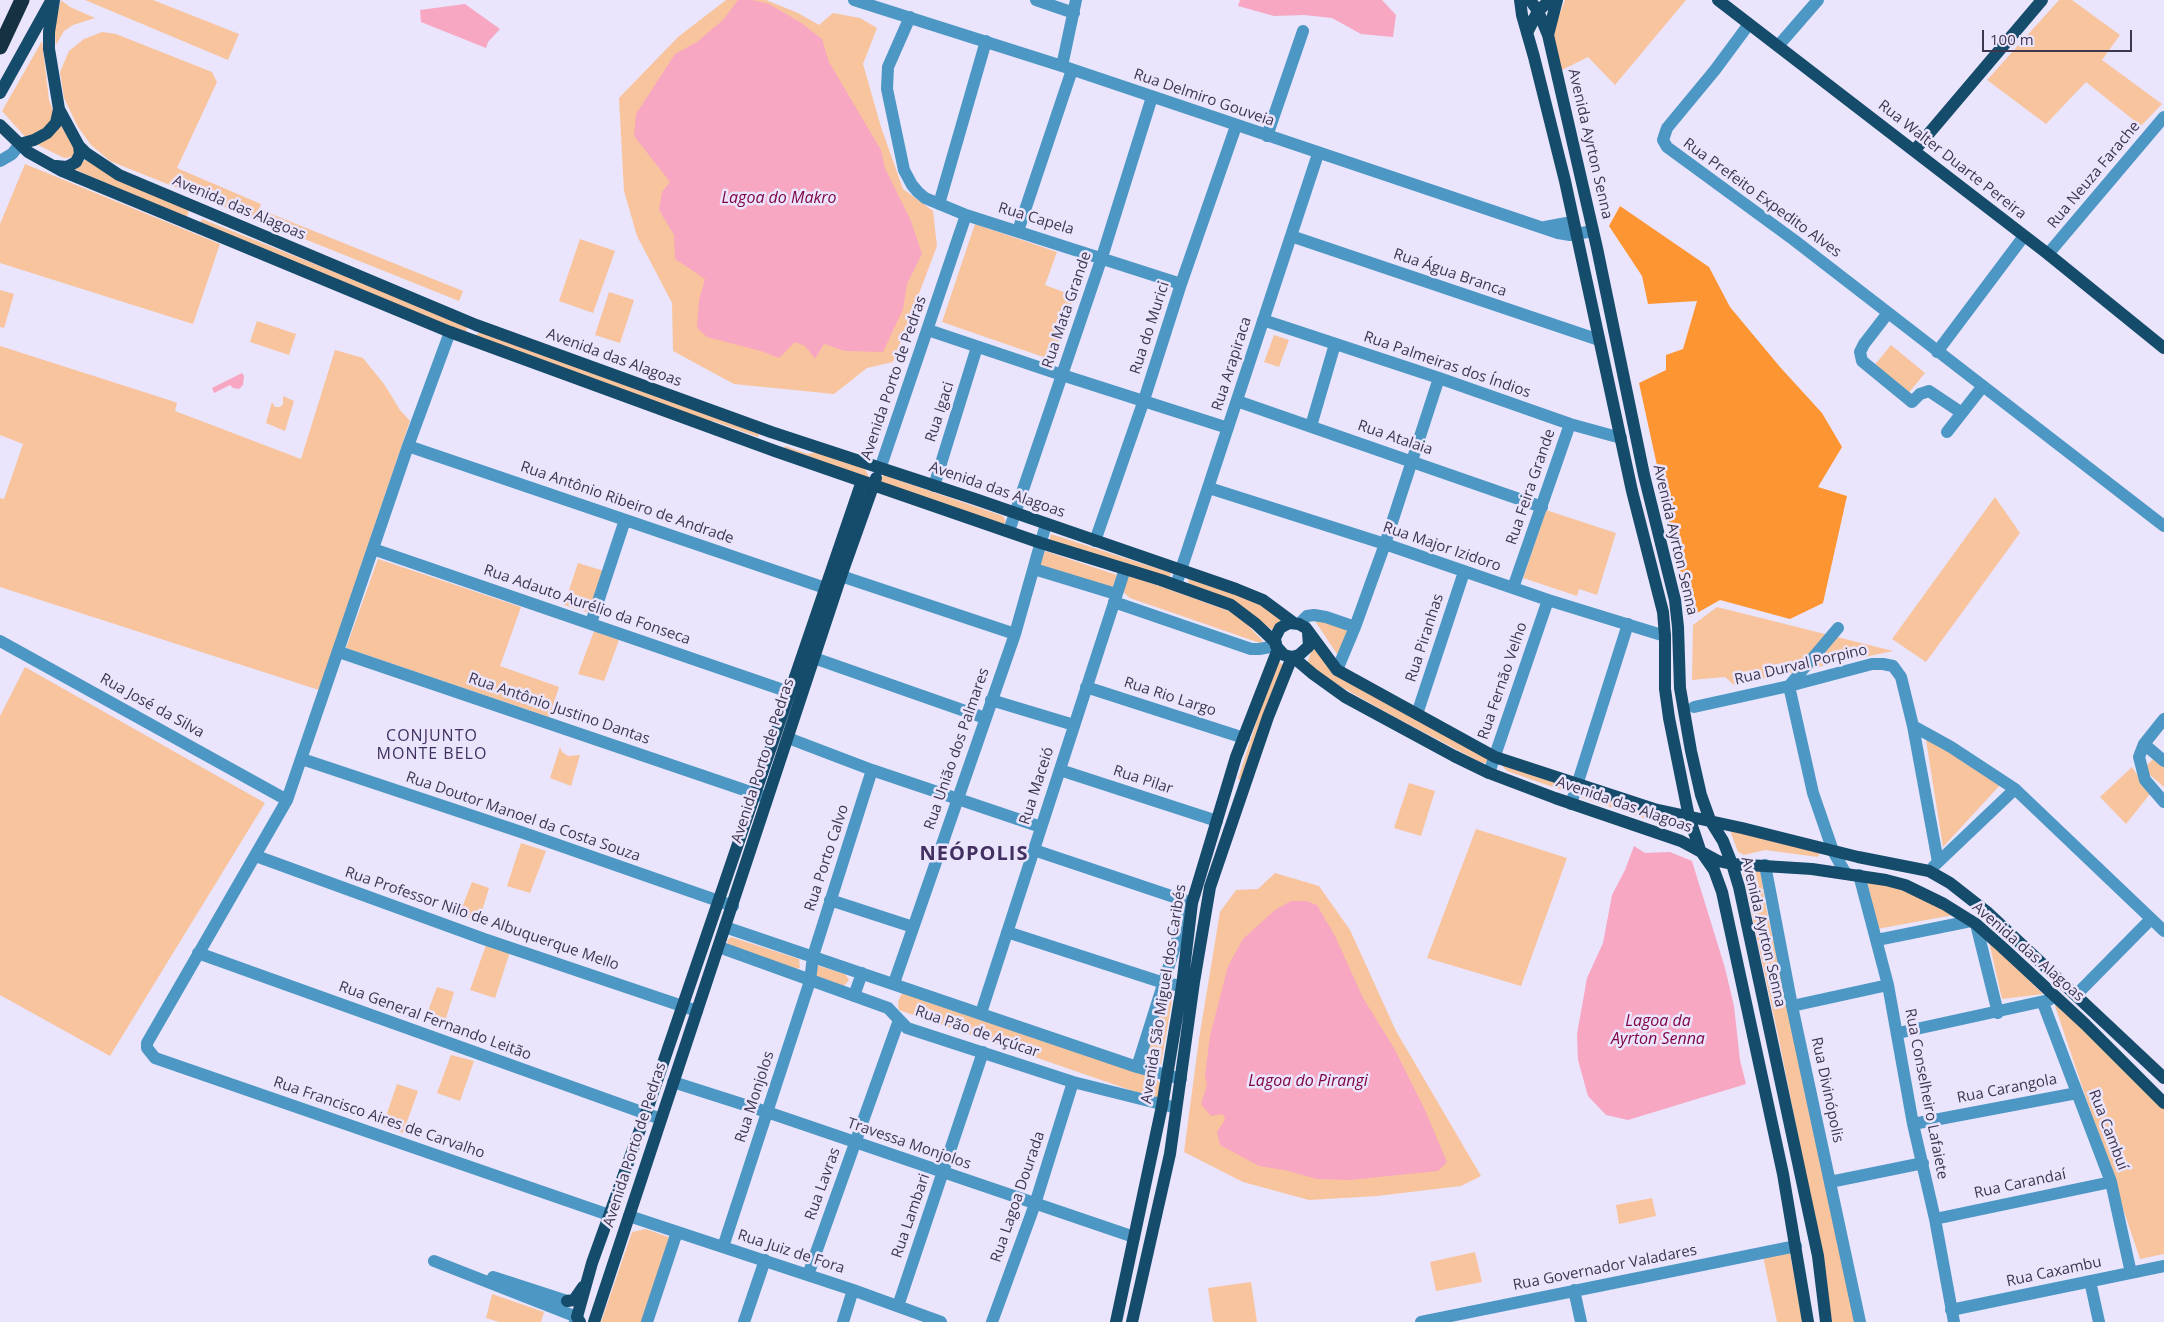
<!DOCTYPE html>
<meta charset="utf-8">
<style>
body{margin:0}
#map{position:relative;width:2164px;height:1322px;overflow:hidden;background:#eae4fc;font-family:"Open Sans",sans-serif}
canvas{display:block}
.scale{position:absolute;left:1982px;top:30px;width:150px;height:22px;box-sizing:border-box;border:2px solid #3f374f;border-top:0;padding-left:6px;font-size:15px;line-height:18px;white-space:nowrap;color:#3f374f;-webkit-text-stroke:4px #eae4fc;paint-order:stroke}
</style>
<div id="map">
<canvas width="2164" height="1322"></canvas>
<div class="scale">100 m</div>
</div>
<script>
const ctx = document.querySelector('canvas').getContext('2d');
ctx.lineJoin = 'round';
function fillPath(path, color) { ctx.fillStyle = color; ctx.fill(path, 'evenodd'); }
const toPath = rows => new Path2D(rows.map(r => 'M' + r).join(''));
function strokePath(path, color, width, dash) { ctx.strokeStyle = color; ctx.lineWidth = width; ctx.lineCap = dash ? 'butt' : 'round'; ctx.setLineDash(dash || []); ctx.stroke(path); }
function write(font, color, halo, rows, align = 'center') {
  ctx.font = font + ' "Open Sans",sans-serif'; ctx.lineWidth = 5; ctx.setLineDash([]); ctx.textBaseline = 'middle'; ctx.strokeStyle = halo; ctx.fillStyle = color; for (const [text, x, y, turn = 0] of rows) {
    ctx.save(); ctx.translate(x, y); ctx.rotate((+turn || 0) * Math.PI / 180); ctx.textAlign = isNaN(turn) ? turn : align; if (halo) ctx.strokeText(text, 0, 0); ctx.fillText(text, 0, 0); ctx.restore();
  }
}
const green = toPath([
 [61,0,70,7,95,18,73,25,64,31,56,45,54,26],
 [85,0,153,0,239,34,228,60],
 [726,0,766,0,798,13,819,25,833,13,860,18,877,28,863,64,881,127,903,189,933,211,937,246,893,362,867,368,834,394,734,384,673,351,672,303,637,236,624,191,619,98,678,37],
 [1565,0,1686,0,1615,85,1588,57,1560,71,1552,34],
 [2059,0,2072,0,2120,35,2102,60,2162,104,2141,126,2086,82,2046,124,1987,80],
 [102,32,116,34,212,72,217,82,177,168,261,204,259,209,463,291,459,301,110,161,91,145,78,127,64,98,60,72,69,51,84,39],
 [42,41,49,100,54,113,76,152,74,157,64,158,28,140,2,111],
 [85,160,189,210,186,220,74,169],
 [25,164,220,244,193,324,0,263,0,224],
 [202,219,465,324,467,330,463,335,199,225],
 [975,224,1057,252,1045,285,1074,296,1052,360,942,322],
 [580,239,615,251,593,313,559,301],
 [0,290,14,294,4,328,0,327],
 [609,292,634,300,620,343,595,335],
 [257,321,296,334,289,355,250,342],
 [482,330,759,434,758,437,713,421,708,423,477,339,476,335],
 [1274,335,1289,340,1279,367,1264,362],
 [1891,345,1925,373,1907,395,1873,367],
 [0,346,169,400,177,403,175,411,301,459,335,350,363,358,384,384,400,410,410,421,319,690,0,587,0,498,4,499,23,444,0,435],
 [283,396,294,401,285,431,266,423,272,402,275,407,280,407,283,404],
 [785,446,808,454,817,452,865,469,870,479,784,450],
 [883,475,1003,516,1006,522,1002,525,880,483],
 [1995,497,2020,533,1926,662,1892,639],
 [1546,510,1616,533,1597,595,1579,589,1577,596,1523,578],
 [1051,534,1171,573,1169,580,1049,542],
 [1045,551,1117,575,1112,589,1040,565],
 [378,559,521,607,500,666,559,687,549,717,346,648],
 [578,563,604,571,590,613,564,605],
 [1129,575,1237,614,1263,641,1260,643,1130,598,1123,592],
 [1188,577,1246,598,1285,618,1274,631,1235,604,1189,588],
 [1717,607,1893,651,1734,685,1725,677,1692,680,1693,625],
 [1316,617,1349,629,1339,657,1315,621],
 [594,631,619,640,604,681,578,674],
 [1313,646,1329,666,1490,755,1488,763,1482,763,1393,716,1306,667],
 [1279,662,1285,666,1243,781,1238,779,1264,698],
 [25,667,265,803,110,1056,0,995,0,716],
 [1925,734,2002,783,1943,847],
 [560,747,562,752,568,756,580,755,571,786,550,778],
 [2155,757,2164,764,2164,787,2143,769],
 [1504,763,1570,787,1569,790,1564,791,1507,771,1503,767],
 [2132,767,2150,794,2126,824,2100,797],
 [1409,783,1435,791,1421,836,1394,828],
 [1580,790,1683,816,1690,833,1582,798],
 [1728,825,1821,852,1818,857,1765,850,1744,855,1738,852],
 [1476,829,1567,858,1521,986,1427,958],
 [521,843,546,851,530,893,507,886],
 [1758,866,1762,876,1764,898,1857,1322,1832,1322,1819,1241,1779,1040,1742,869],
 [1275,873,1319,886,1350,930,1396,1031,1481,1176,1461,1186,1377,1196,1309,1200,1243,1182,1184,1152,1199,1039,1220,912,1236,890,1258,889],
 [1867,879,1890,883,1959,914,1877,929],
 [472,882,489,888,479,921,459,915],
 [731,937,799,959,800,968,794,969,728,946,727,941],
 [1989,942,2043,994,2002,999],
 [486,945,510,952,495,998,470,990],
 [816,965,845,974,849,980,843,987,814,977],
 [437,987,454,992,444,1025,425,1019],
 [1164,987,1174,989,1161,1064,1144,1060],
 [905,992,1153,1076,1161,1084,1160,1095,1156,1099,899,1010,898,1002,901,995],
 [2058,1001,2164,1104,2164,1254,2140,1259,2055,1006],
 [451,1055,474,1061,460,1101,437,1093],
 [397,1084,418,1091,403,1133,383,1125],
 [1652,1198,1656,1216,1619,1224,1616,1205],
 [646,1229,671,1238,643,1322,601,1322,632,1232],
 [1789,1248,1802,1320,1801,1322,1777,1322,1763,1256],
 [1475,1252,1482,1282,1436,1291,1430,1262],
 [1251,1282,1257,1322,1213,1322,1208,1288],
 [492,1294,544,1312,541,1322,499,1322,486,1318]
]);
const forest = toPath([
 [1620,206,1709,267,1730,307,1780,367,1822,413,1842,447,1818,487,1847,496,1823,603,1790,619,1720,600,1690,617,1639,383,1666,370,1666,355,1683,349,1697,301,1648,304,1642,276,1609,226]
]);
const water = toPath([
 [738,0,752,0,769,4,800,22,822,39,829,62,881,150,885,168,911,221,922,254,907,284,903,309,883,352,845,351,824,344,815,359,805,346,795,342,779,358,761,351,707,337,697,328,699,300,705,279,675,259,674,235,659,210,662,192,670,182,634,136,636,114,675,54,697,42,723,20],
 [1240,0,1382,0,1396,15,1393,37,1361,34,1332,18,1304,15,1274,16,1238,6],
 [465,4,500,29,488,42,486,48,421,22,420,10],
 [242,373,244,376,243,385,239,389,233,388,230,385,214,393,212,388],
 [1634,846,1645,853,1670,852,1692,861,1725,968,1734,1006,1740,1060,1746,1084,1628,1120,1606,1115,1588,1096,1578,1060,1577,1034,1587,978,1603,943,1612,895,1625,870],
 [1291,901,1306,901,1317,905,1335,936,1363,998,1394,1048,1425,1110,1447,1162,1438,1171,1350,1180,1317,1179,1284,1170,1259,1166,1220,1145,1217,1132,1225,1120,1223,1114,1211,1116,1201,1104,1207,1085,1205,1075,1210,1036,1228,966,1243,939,1275,910]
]);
const minor = toPath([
 [854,0,1062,66,1558,233,1570,235,1593,231],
 [1036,0,1074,13],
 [910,17,888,67,887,89,904,170,912,185,918,192,925,198,966,215,1181,284],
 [1749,24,1715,70,1667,128,1663,140,1667,147,1794,240,2164,526],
 [1778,46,1818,0],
 [1062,66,1076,0],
 [1267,136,1303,31],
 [0,161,12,154,20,144],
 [939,204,986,41],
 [1545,227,1572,222],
 [1018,231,1072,70],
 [1291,236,1599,340],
 [2048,254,2164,117],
 [1888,313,1864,344,1860,352,1862,361,1912,402,1920,394,1929,391,1962,413],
 [1263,320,1439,378,1570,424,1621,438],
 [928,330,1062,375,1228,428],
 [450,332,408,446,287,800,147,1043,147,1048,155,1058,609,1215],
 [1937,352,2024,236],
 [1237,401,1542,507],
 [1311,426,1335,344],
 [1947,432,1983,386],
 [408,446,834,591],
 [880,469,966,215],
 [934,486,977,347],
 [1209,488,1385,544,1548,600,1665,636],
 [1009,531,1102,257,1152,97],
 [1095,541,1144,400,1181,284,1236,126],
 [373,549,789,692],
 [1034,569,1116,594],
 [841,576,1015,634],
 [1176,585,1318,154],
 [1513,588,1570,424],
 [1114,602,1251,649,1259,649,1276,646],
 [591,623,625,520],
 [1299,624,1307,616,1314,615,1326,617,1355,627],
 [1838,628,1789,686,1813,793,1833,851,1846,874],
 [0,641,287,800],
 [339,652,765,797],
 [814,658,985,718],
 [1337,670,1355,627,1385,544,1439,378],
 [1086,687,1244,738],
 [991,700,1074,725],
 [1694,707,1789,686,1872,664,1883,664,1893,666,1901,677,1913,726,1938,862],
 [1417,714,1464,572],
 [2164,719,2144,744,2139,757,2145,780,2164,802],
 [1913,726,1951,747,2015,789,2164,931],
 [788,738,872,770,1041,827],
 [2144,744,2164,761],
 [302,759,521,832,733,906],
 [1060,770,1217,821],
 [1489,773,1548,600],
 [1571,804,1628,624],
 [1034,850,1192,903],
 [256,856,484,939,697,1011],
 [1765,865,1792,1006,1860,1322],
 [1933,867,2015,789],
 [1859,875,1888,985,1913,1124,1935,1219,1954,1322],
 [830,900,913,927],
 [1976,924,1998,1013],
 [725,927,1137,1067,1181,1079],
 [1007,932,1164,983,1182,986],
 [1877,940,1971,921],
 [719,947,888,1008,907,1028,1073,1082,1173,1107],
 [198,953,661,1119],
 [894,983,1015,634,1046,524],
 [2076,995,2151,919],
 [854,996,862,973],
 [2043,1003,2111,1182,2131,1273],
 [1792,1006,1888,985],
 [981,1013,1125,569],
 [1898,1033,2049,1000],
 [1137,1067,1189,902],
 [673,1082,767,1112,1134,1237],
 [1913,1124,2077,1093],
 [1830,1182,1923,1163],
 [629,1216,853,1290,941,1322],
 [1935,1219,2111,1182],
 [723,1247,810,981,813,956,872,770],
 [434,1261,577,1317,575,1322],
 [808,1275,899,1020],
 [493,1277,567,1301],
 [2090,1281,2099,1322],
 [1574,1290,1581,1322],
 [898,1306,983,1052],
 [1951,1310,2164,1266],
 [647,1322,677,1232],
 [744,1322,765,1260],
 [843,1322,853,1290],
 [992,1322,1035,1204,1073,1082],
 [1421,1322,1796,1246]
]);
const major = toPath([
 [54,0,49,32,49,49,59,109,79,146,86,153,119,175,476,325,771,432,975,499,1236,589,1263,600,1294,623],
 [1520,0,1522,15,1534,57,1565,181,1632,491,1663,612,1665,636,1665,689,1669,718,1689,817,1700,850,1714,870,1722,892,1783,1174,1808,1322],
 [1530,0,1538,11,1548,35,1597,248,1644,475,1675,600,1678,627,1680,688,1691,751,1701,795,1710,820,1723,841,1732,864,1739,887,1818,1256,1826,1322],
 [1718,0,2048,254,2164,348],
 [1527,33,1538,11,1550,0],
 [1548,35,1557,0],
 [0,93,50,3],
 [0,125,28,152,62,171,450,332,775,451,1041,543,1161,580,1231,605,1256,624,1276,643],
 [20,144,34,140,47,133,56,123,59,109],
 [1914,151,2042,0],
 [56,166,67,167,76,162,80,154,79,146],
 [1308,632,1309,646,1299,655,1292,657,1284,655,1276,646,1275,638,1280,628,1289,623,1299,624,1306,628,1337,670,1495,757,1654,809,1742,828,1858,857,1929,871,1950,883,1987,912,2164,1078],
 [1293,657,1313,674,1345,697,1454,756,1489,773,1555,798,1681,841,1718,861,1732,864,1812,869,1886,880,1905,885,1944,904,1976,924,2002,947,2085,1024,2164,1103],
 [567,1301,574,1300,583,1287],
 [580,1322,577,1317,592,1263,646,1113,862,481],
 [594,1322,841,576,876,478],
 [1116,1322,1162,1106,1182,986,1192,903,1236,757,1278,649],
 [1132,1322,1170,1154,1194,982,1210,887,1268,717,1292,657]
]);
const highway = toPath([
 [0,47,22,0]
]);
const streetNames = [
 ["Rua Delmiro Gouveia",1204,98,19],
 ["Avenida Ayrton Senna",1590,144,77],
 ["Rua Walter Duarte Pereira",1952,160,38],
 ["Rua Neuza Farache",2094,175,-50],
 ["Rua Prefeito Expedito Alves",1762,198,36],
 ["Avenida das Alagoas",239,208,23],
 ["Rua Capela",1036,219,17],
 ["Rua Água Branca",1450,273,19],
 ["Rua Mata Grande",1067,310,-71],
 ["Rua do Murici",1150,328,-72],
 ["Avenida das Alagoas",614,358,20],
 ["Rua Arapiraca",1232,364,-72],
 ["Rua Palmeiras dos Índios",1447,365,19],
 ["Avenida Porto de Pedras",894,378,-71],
 ["Rua Igaci",940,412,-72],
 ["Rua Atalaia",1395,438,19],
 ["Rua Feira Grande",1531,487,-71],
 ["Avenida das Alagoas",997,490,19],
 ["Rua Antônio Ribeiro de Andrade",627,503,19],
 ["Avenida Ayrton Senna",1675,540,77],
 ["Rua Major Izidoro",1442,547,19],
 ["Rua Adauto Aurélio da Fonseca",587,605,19],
 ["Rua Piranhas",1425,638,-72],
 ["Rua Durval Porpino",1801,665,-13],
 ["Rua Fernão Velho",1503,681,-71],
 ["Rua Rio Largo",1170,697,18],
 ["Rua José da Silva",152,706,29],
 ["Rua Antônio Justino Dantas",559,709,19],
 ["Rua União dos Palmares",957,749,-71],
 ["Avenida Porto de Pedras",763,761,-72],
 ["Rua Pilar",1143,780,18],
 ["Rua Maceió",1037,786,-72],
 ["Avenida das Alagoas",1624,805,19],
 ["Rua Doutor Manoel da Costa Souza",523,817,19],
 ["Rua Porto Calvo",827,858,-72],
 ["Rua Professor Nilo de Albuquerque Mello",482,919,19],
 ["Avenida Ayrton Senna",1763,932,77],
 ["Avenida das Alagoas",2028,952,41],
 ["Avenida São Miguel dos Caribés",1164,994,-81],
 ["Rua General Fernando Leitão",435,1021,20],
 ["Rua Pão de Açúcar",977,1032,19],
 ["Rua Carangola",2007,1089,-11],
 ["Rua Divinópolis",1827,1090,78],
 ["Rua Conselheiro Lafaiete",1926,1094,79],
 ["Rua Monjolos",755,1097,-72],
 ["Rua Francisco Aires de Carvalho",379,1118,19],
 ["Rua Cambuí",2108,1130,69],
 ["Travessa Monjolos",909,1144,19],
 ["Avenida Porto de Pedras",635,1145,-72],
 ["Rua Lavras",823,1184,-70],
 ["Rua Carandaí",2020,1184,-12],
 ["Rua Lagoa Dourada",1018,1197,-71],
 ["Rua Lambari",911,1216,-71],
 ["Rua Juiz de Fora",791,1252,18],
 ["Rua Governador Valadares",1605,1268,-11],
 ["Rua Caxambu",2054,1272,-12]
];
const waterNames = [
 ["Lagoa do Makro",779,198],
 ["Lagoa da",1658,1021],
 ["Ayrton Senna",1658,1039],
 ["Lagoa do Pirangi",1308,1081]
];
const neighbourhoodNames = [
 ["CONJUNTO",432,736],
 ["MONTE BELO",432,754]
];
const districtNames = [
 ["NEÓPOLIS",974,854]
];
fillPath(green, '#f8c49d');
fillPath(forest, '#fe9533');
fillPath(water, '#f7a7c1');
strokePath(minor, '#4d97c5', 12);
strokePath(major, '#154c6b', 12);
strokePath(highway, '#163142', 15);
write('15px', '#3f374f', '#eae4fc', streetNames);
write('italic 16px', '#7e0343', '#eae4fc', waterNames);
ctx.letterSpacing = '1px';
write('16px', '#413060', '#eae4fc', neighbourhoodNames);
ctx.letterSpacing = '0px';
ctx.letterSpacing = '1px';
write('bold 20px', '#413060', '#eae4fc', districtNames);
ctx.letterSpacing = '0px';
</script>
